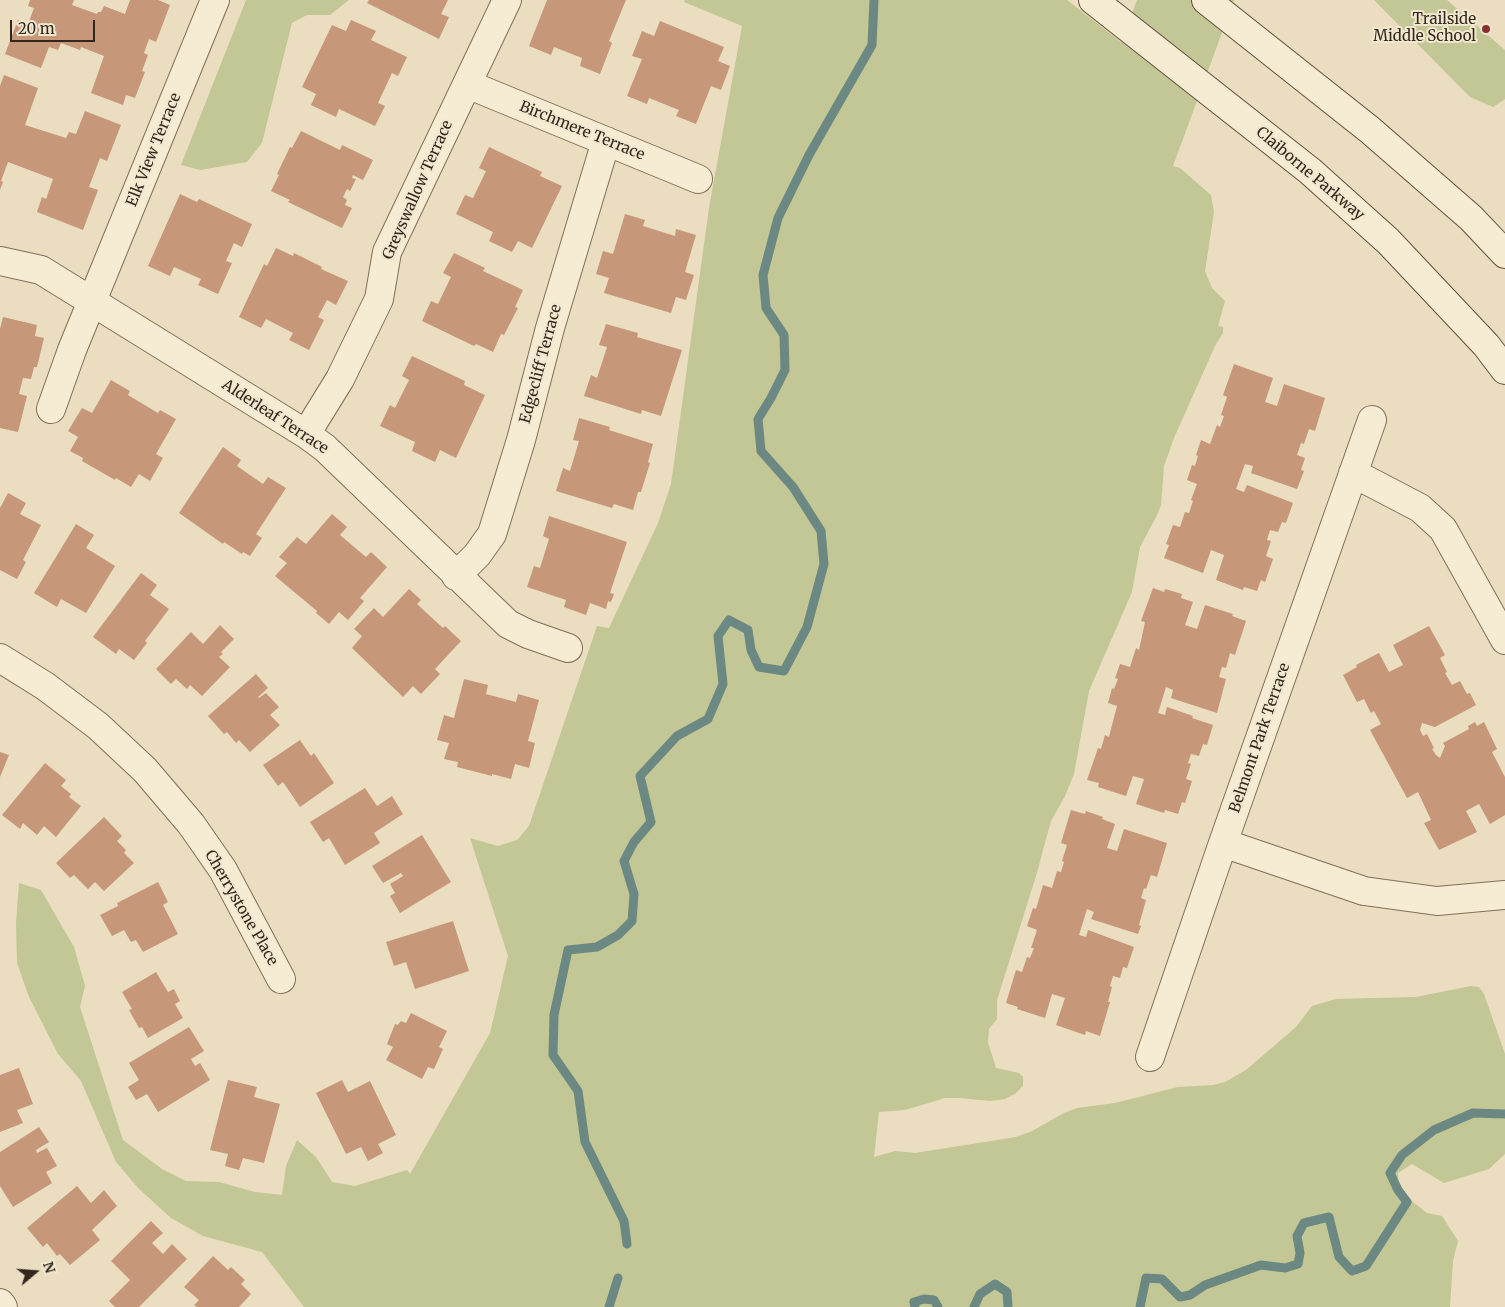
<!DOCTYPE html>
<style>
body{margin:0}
#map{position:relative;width:1505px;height:1307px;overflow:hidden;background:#eaddc0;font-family:Merriweather,serif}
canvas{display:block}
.north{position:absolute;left:10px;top:1247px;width:50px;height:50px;-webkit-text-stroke:4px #f2e8cf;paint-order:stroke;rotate:72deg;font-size:14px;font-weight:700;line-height:20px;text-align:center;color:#33271d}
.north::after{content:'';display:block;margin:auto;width:18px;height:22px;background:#33271d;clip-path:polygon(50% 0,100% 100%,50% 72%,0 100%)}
.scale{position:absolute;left:10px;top:20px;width:85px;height:22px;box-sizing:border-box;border:2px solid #33271d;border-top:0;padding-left:6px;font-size:15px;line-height:18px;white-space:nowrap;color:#33271d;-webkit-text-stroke:4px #f2e8cf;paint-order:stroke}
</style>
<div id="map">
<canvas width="1505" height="1307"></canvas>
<div class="north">N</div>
<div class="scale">20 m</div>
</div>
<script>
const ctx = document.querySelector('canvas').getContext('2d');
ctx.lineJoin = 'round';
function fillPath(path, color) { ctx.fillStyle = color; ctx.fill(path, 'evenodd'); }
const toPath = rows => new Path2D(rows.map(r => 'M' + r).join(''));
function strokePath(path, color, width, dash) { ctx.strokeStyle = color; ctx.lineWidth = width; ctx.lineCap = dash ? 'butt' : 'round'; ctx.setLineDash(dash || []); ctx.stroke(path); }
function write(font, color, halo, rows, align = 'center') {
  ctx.font = font + ' Merriweather,serif'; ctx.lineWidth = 4; ctx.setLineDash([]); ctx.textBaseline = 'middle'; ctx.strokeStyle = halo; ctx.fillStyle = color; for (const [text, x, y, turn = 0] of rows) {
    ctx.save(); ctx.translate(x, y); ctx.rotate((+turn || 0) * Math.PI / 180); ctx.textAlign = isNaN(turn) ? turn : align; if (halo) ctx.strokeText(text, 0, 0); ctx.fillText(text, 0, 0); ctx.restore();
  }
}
const green = toPath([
 [246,0,349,0,330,15,307,15,292,23,262,143,247,162,200,170,181,165],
 [685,0,1067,0,1121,42,1137,0,1234,0,1173,166,1180,168,1211,195,1214,212,1205,271,1212,288,1225,301,1218,326,1223,327,1223,333,1215,346,1174,438,1164,466,1161,505,1157,515,1140,547,1132,592,1089,691,1074,774,1065,796,1051,821,1036,876,997,1000,997,1019,989,1029,988,1042,996,1068,1019,1073,1023,1077,1023,1086,1015,1094,1005,1099,990,1101,959,1098,945,1098,905,1110,879,1112,874,1157,895,1151,915,1153,1016,1137,1032,1131,1064,1113,1077,1108,1115,1103,1178,1087,1213,1085,1225,1082,1246,1070,1296,1027,1312,1006,1336,999,1416,997,1471,986,1479,987,1484,994,1505,1054,1505,1154,1489,1169,1444,1183,1412,1164,1398,1173,1399,1191,1427,1213,1442,1216,1458,1241,1453,1261,1450,1307,304,1307,262,1252,203,1236,171,1218,139,1189,116,1162,81,1081,58,1054,29,997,17,963,16,922,19,883,41,890,74,947,85,986,80,1007,123,1140,162,1169,186,1181,219,1182,255,1192,282,1195,286,1166,297,1140,316,1157,332,1182,355,1186,407,1170,410,1174,490,1033,508,956,470,838,498,846,517,840,529,826,597,626,609,628,658,523,671,484,709,208,742,26,684,2],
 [1374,0,1447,0,1505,50,1505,99,1493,107,1470,97]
]);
const stream = toPath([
 [627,1244,624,1221,585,1142,578,1091,553,1055,554,1015,568,950,597,947,618,935,632,921,634,894,624,861,634,842,651,822,640,776,677,736,708,719,723,684,718,636,729,620,748,630,751,650,759,667,784,671,807,627,824,564,821,531,793,487,761,451,758,419,771,398,785,370,784,335,766,308,763,275,778,218,809,155,872,45,874,0],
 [609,1307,618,1278],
 [915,1307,914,1302,924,1299,934,1300,938,1307],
 [974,1307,980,1294,995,1284,1007,1292,1008,1307],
 [1140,1307,1146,1278,1162,1279,1180,1297,1190,1295,1205,1285,1261,1265,1285,1268,1298,1264,1300,1253,1297,1236,1304,1223,1329,1217,1339,1257,1352,1271,1366,1266,1407,1202,1398,1190,1390,1173,1402,1155,1434,1130,1473,1113,1505,1114]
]);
const building = toPath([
 [30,0,74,0,72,5,97,14,98,12,101,12,104,6,125,14,130,0,158,0,170,5,156,42,149,39,144,53,148,55,142,71,145,72,135,98,126,95,123,105,91,93,104,56,81,47,80,50,61,43,58,50,49,47,41,68,5,54,18,20,28,24,34,8,28,6],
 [369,0,448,0,441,14,449,17,439,39,367,3],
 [547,0,626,0,609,41,612,43,600,74,580,66,582,58,554,47,551,55,529,46],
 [351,20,376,31,371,40,407,57,398,76,392,73,378,103,385,106,375,126,339,109,336,117,311,105,316,94,302,87,332,25,346,31],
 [660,21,724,47,718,61,730,66,721,90,711,86,696,124,676,116,679,110,649,98,647,104,627,96,642,59,632,56,642,31,654,36],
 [4,75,38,88,25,125,66,138,69,132,76,134,85,111,121,125,107,161,100,158,89,187,98,190,83,230,37,212,42,197,46,199,53,179,8,162,1,181,3,182,0,190,0,86],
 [301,131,340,150,342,145,373,160,363,180,353,175,352,178,356,179,350,191,347,189,343,197,347,200,345,205,352,208,342,228,288,202,290,200,271,191,279,175,277,174,290,147,292,148],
 [489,147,542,172,540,176,562,186,532,248,518,241,512,252,489,241,493,232,456,214,465,195,473,198,486,171,479,168],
 [180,194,197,202,199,199,252,224,242,247,234,243,226,261,232,263,218,294,198,285,201,279,174,267,170,276,148,266],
 [625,214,645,220,643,226,675,236,676,229,696,235,685,272,694,275,686,300,676,297,671,313,604,293,609,278,596,274,603,251,613,254],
 [276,248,293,256,294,253,322,267,321,269,348,281,336,305,327,300,318,317,324,320,309,350,289,340,293,333,266,319,261,328,239,317,264,264,267,266],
 [454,253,485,268,483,271,523,290,515,307,518,308,504,335,501,334,493,352,476,344,474,346,422,321,431,301,438,304,451,277,443,273],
 [3,317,37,325,35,336,44,338,37,367,34,367,31,379,23,378,19,394,27,396,18,432,0,428,0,329],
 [606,324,638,333,637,337,682,350,661,416,642,410,641,414,584,396,591,375,597,378,607,347,599,345],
 [412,356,465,381,464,385,485,395,456,458,440,450,435,462,412,451,415,442,380,426,390,405,395,408,409,380,402,376],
 [1234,364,1273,378,1265,402,1277,406,1284,384,1325,398,1315,431,1309,429,1304,444,1301,443,1297,455,1305,458,1301,470,1304,471,1297,489,1251,473,1253,466,1245,464,1236,489,1244,492,1247,485,1293,503,1286,523,1282,522,1278,532,1270,530,1267,540,1271,541,1266,556,1273,559,1265,582,1261,580,1257,591,1244,587,1243,590,1216,580,1224,555,1211,550,1203,573,1164,558,1169,545,1166,544,1173,525,1180,527,1185,512,1189,513,1193,501,1191,500,1197,484,1187,480,1192,465,1195,466,1198,456,1196,455,1201,440,1210,444,1217,425,1220,427,1224,416,1221,415,1227,397,1223,395],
 [111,380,130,391,128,395,158,413,160,410,176,419,156,454,163,458,150,481,139,474,131,487,116,478,115,480,82,461,83,458,70,451,78,437,68,431,82,408,92,413],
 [579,418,610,427,609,430,653,444,648,462,650,463,641,492,638,492,633,510,614,504,612,508,556,491,563,468,570,471,579,441,573,440],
 [223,447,241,460,237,466,263,484,268,477,286,488,256,534,262,538,250,556,243,552,242,554,224,542,223,544,179,513],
 [8,493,26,503,20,514,41,525,23,560,26,562,17,579,0,570,0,508],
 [332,514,347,527,340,535,366,557,371,552,387,567,360,598,364,601,348,620,339,612,329,624,316,613,317,611,275,576,287,563,279,557,297,537,306,544],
 [549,516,627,542,610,593,614,594,611,602,608,601,606,609,590,603,586,615,564,607,566,600,527,587,534,566,540,568,549,539,543,536],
 [76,524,94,535,86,548,115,566,86,613,61,599,57,607,34,593],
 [141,573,157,585,150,595,169,609,145,641,147,643,134,660,119,649,116,654,93,637],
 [1153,588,1164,592,1165,589,1182,594,1181,598,1193,602,1185,625,1197,629,1205,605,1233,614,1232,616,1246,621,1235,655,1230,653,1226,668,1222,667,1219,677,1226,679,1217,713,1171,698,1173,690,1166,687,1158,713,1165,715,1167,707,1193,716,1192,718,1213,725,1207,745,1203,744,1199,756,1191,754,1188,763,1191,764,1186,779,1192,781,1185,803,1182,802,1178,814,1165,810,1164,813,1136,804,1144,779,1133,776,1126,796,1098,787,1099,783,1087,780,1098,748,1101,749,1105,735,1109,737,1112,725,1117,706,1108,703,1112,688,1114,689,1118,679,1115,678,1120,664,1130,667,1136,648,1139,650,1145,622,1141,621],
 [409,589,421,600,417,604,443,628,445,626,461,641,435,669,440,674,421,694,413,686,403,697,352,648,362,636,354,629,374,608,383,617],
 [220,625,234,639,221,652,223,654,219,657,230,667,202,696,190,685,187,689,176,679,171,684,156,669,191,632,203,644],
 [1429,626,1445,655,1440,658,1447,672,1445,673,1452,685,1460,681,1467,694,1470,693,1476,705,1435,727,1422,723,1420,730,1423,736,1427,734,1434,748,1432,749,1436,755,1440,758,1445,746,1443,743,1469,729,1468,726,1475,722,1477,726,1484,722,1497,749,1492,752,1505,777,1505,815,1490,824,1479,804,1466,811,1477,832,1439,850,1424,823,1431,820,1418,792,1407,798,1370,730,1381,724,1374,711,1371,713,1364,699,1357,702,1343,675,1357,667,1356,665,1379,653,1389,672,1403,665,1393,645],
 [256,674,268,688,258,697,259,698,266,693,279,707,270,715,280,725,250,752,239,740,236,743,227,732,224,734,208,716],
 [464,679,488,685,486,694,516,702,518,694,539,700,528,741,535,743,529,768,515,764,511,779,492,774,492,776,457,767,458,762,444,759,449,743,437,740,444,715,454,718],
 [300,740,311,756,314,753,334,783,300,807,283,782,278,786,263,765],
 [0,752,9,755,0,777],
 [45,763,66,780,61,786,71,794,69,797,81,806,56,837,44,826,37,835,23,823,20,829,2,815],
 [365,788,377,806,392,796,403,814,374,833,380,843,345,865,329,838,323,842,310,822],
 [1071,810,1085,814,1086,811,1103,817,1102,819,1115,824,1107,848,1117,851,1124,829,1167,843,1157,877,1151,875,1146,889,1144,888,1141,898,1146,900,1139,925,1141,926,1138,934,1091,919,1094,912,1087,909,1079,935,1086,937,1088,930,1134,947,1127,968,1123,967,1120,978,1113,976,1110,986,1112,987,1108,1002,1110,1002,1100,1036,1086,1031,1085,1035,1056,1025,1065,998,1052,994,1045,1018,1017,1009,1018,1007,1006,1003,1016,970,1022,972,1027,957,1030,958,1034,948,1031,948,1037,930,1027,926,1033,908,1036,909,1043,885,1052,888,1057,871,1061,872,1064,862,1062,861,1067,845,1061,843],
 [104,817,122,836,117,841,126,850,124,853,134,863,104,891,95,882,88,889,74,875,70,878,56,863],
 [422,835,451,882,400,913,390,896,395,893,390,884,403,876,401,873,383,883,372,866],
 [158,882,168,902,163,905,178,934,143,952,136,940,131,942,124,930,112,936,100,915,118,906,117,903],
 [453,921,469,971,415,989,406,962,394,966,386,942],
 [156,972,168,992,174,989,180,1001,175,1004,183,1018,148,1038,142,1027,139,1028,129,1010,132,1009,122,992],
 [411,1013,447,1031,439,1047,443,1049,434,1069,428,1067,422,1079,386,1060,393,1047,387,1044,395,1024,398,1025,401,1021,406,1023],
 [189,1027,204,1051,191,1059,195,1066,200,1063,210,1080,158,1112,147,1094,136,1100,128,1087,139,1080,129,1063],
 [19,1068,33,1104,17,1110,23,1123,0,1132,0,1075],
 [228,1080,257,1087,254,1097,280,1104,264,1163,243,1158,239,1170,225,1166,228,1154,210,1150],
 [342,1080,348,1092,370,1081,396,1135,378,1144,383,1153,368,1161,361,1147,346,1154,316,1093],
 [39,1127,49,1142,36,1150,37,1153,47,1148,57,1166,46,1172,52,1183,13,1207,0,1186,0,1152],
 [77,1186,91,1203,104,1190,117,1206,92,1230,100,1240,70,1265,60,1254,57,1256,47,1243,43,1247,27,1228],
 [151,1221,163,1233,152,1243,163,1254,172,1244,187,1259,139,1307,115,1307,109,1301,130,1280,111,1261],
 [213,1256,228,1270,231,1267,245,1280,241,1284,251,1294,239,1307,197,1307,194,1305,199,1300,184,1287]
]);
const minor = toPath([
 [467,84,698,179],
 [0,261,41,270,306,434,325,448,508,624,528,634,568,648],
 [51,409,72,350,215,0],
 [306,434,340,379,379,299,387,252,507,0],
 [1353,473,1420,508,1443,529,1505,640],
 [456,576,477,555,492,534,521,440,550,328,606,141],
 [0,658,45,686,98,726,145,770,191,824,223,870,281,979],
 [1223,843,1364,891,1437,901,1505,895],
 [1150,1057,1223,843,1372,420],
 [0,1303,3,1307]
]);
const secondary = toPath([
 [1093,0,1310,171,1388,241,1486,345,1505,370],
 [1206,0,1370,130,1471,218,1505,254]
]);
const markers = [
 [1486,29,5,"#8d2e30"]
];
const poiNames = [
 ["Trailside",1476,20],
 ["Middle School",1476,37]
];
const streetNames = [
 ["Birchmere Terrace",582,131,22],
 ["Elk View Terrace",154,150,-68],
 ["Claiborne Parkway",1310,174,40],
 ["Greyswallow Terrace",418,190,-66],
 ["Edgecliff Terrace",541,364,-75],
 ["Alderleaf Terrace",275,417,33],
 ["Belmont Park Terrace",1260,738,-71],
 ["Cherrystone Place",241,908,60]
];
fillPath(green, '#c2c795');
strokePath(stream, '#6b8982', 9);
fillPath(building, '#c69879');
strokePath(minor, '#826f59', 30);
strokePath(secondary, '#64503d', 30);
strokePath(minor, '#f6ebd3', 28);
strokePath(secondary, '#f6ebd3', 28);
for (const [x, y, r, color] of markers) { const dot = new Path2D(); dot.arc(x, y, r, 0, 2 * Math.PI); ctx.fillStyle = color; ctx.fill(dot); strokePath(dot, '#f2e8cf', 2); }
write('15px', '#33271d', '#f2e8cf', poiNames, 'right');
write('15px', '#33271d', '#f2e8cf', streetNames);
</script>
